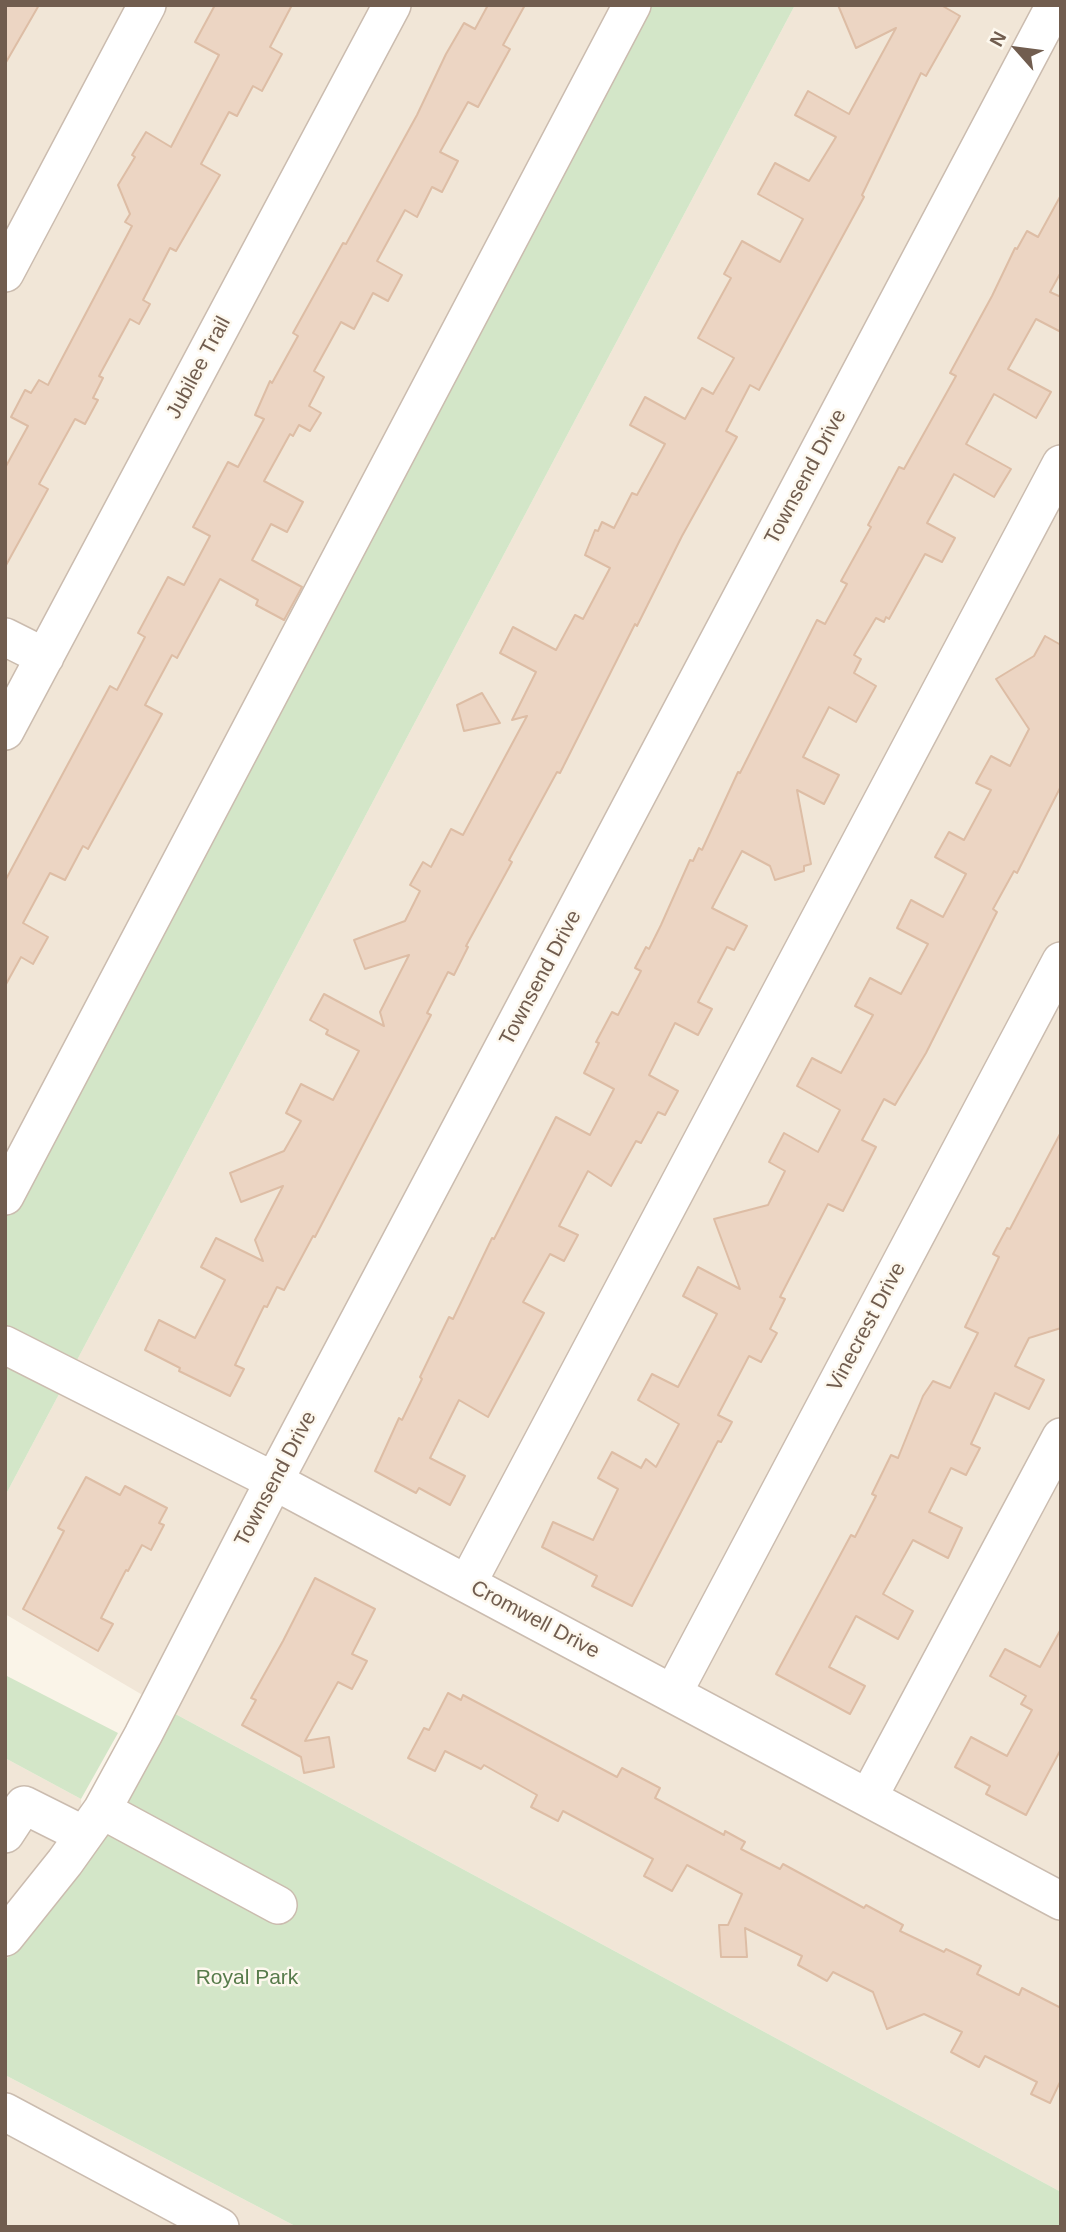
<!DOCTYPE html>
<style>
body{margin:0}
#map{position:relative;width:1066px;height:2232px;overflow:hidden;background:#faf4e8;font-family:Arial,sans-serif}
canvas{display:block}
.frame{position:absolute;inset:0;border:7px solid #715d4f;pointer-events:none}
.north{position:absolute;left:982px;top:14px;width:70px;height:70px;-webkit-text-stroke:5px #fdf8ee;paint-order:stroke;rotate:298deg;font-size:19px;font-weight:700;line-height:28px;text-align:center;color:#715d4f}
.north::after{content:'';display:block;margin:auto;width:24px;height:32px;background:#715d4f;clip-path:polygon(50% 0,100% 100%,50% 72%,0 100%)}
</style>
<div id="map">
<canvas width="1066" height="2232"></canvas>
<div class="frame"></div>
<div class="north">N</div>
</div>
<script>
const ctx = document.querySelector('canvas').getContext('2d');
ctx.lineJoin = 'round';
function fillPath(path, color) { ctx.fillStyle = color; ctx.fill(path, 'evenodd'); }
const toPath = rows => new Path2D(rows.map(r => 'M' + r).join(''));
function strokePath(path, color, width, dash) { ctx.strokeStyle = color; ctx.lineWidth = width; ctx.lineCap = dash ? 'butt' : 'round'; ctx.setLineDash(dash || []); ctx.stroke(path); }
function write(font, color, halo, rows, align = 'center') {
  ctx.font = font + ' Arial,sans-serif'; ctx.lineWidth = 5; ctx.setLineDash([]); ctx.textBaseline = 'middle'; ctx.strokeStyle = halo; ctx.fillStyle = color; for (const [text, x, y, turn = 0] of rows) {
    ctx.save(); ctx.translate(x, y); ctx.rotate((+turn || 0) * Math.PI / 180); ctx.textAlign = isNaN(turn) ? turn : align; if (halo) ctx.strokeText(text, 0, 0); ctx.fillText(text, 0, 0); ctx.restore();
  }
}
const residential = toPath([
 [5,5,645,5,5,1212],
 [795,5,1061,5,1061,2192,168,1710,5,1614,5,1496],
 [5,1758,81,1799,85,1860,5,1961],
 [5,2075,297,2227,5,2227]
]);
const green = toPath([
 [645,5,795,5,5,1496,5,1212],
 [5,1675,118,1733,81,1799,5,1758],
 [168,1710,1061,2192,1061,2227,297,2227,5,2075,5,1961,85,1860]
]);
const building = toPath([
 [5,5,39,5,5,64,5,5],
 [215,5,292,5,270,47,282,54,262,91,253,86,237,116,229,112,201,164,220,175,176,251,170,248,143,300,150,304,139,324,130,319,99,376,103,378,93,398,98,400,85,424,75,419,39,484,48,489,5,567,5,468,28,426,11,417,25,390,31,393,39,380,48,385,132,226,125,222,130,214,118,185,135,157,132,155,146,132,171,147,219,55,195,42,215,5],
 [488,5,525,5,503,45,510,49,478,107,468,102,440,152,458,161,442,192,432,187,417,217,405,210,377,261,402,275,388,301,373,293,354,329,341,322,314,371,324,377,309,406,321,413,310,431,299,425,293,436,290,434,264,481,303,502,287,532,271,524,252,560,302,587,284,620,256,605,258,600,220,579,177,658,172,655,145,705,162,714,88,849,83,846,65,880,50,873,23,923,48,937,33,964,21,957,5,986,5,881,110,686,117,690,145,637,138,633,168,577,184,585,210,536,193,527,228,462,238,467,264,419,255,415,270,381,272,383,298,336,293,333,343,243,346,244,417,115,446,54,464,23,475,29,488,5],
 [838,5,941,5,960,16,926,76,921,73,862,195,864,197,759,390,750,385,726,431,737,437,682,536,637,626,635,624,560,773,557,772,509,860,512,862,466,946,468,947,454,975,448,972,427,1013,431,1015,315,1237,313,1236,284,1290,277,1287,267,1307,264,1306,235,1365,244,1369,230,1396,179,1371,180,1368,145,1350,159,1320,195,1338,225,1280,201,1267,216,1238,263,1261,255,1240,283,1186,241,1202,230,1173,284,1151,301,1121,286,1113,301,1084,333,1100,359,1051,326,1034,328,1030,310,1020,324,994,384,1026,380,1012,409,955,365,969,354,940,405,921,420,891,410,885,423,862,431,867,451,829,463,835,527,716,512,720,536,672,500,653,513,627,556,650,575,615,583,619,610,568,585,555,595,530,598,531,602,522,614,528,632,493,637,495,665,444,630,425,645,397,685,419,702,388,713,394,734,358,698,338,731,278,724,274,742,241,780,262,803,219,758,194,775,163,809,181,836,137,795,115,808,91,849,114,896,28,856,48,838,5],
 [1061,195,1061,272,1050,292,1061,297,1061,332,1036,319,1008,369,1051,392,1036,418,994,394,966,444,1011,469,994,497,954,474,927,523,955,538,942,562,925,554,889,619,886,617,884,622,876,618,854,655,861,659,854,673,876,686,856,722,829,707,803,757,839,775,824,804,797,790,811,864,804,866,804,871,775,880,770,866,742,851,712,908,747,926,734,950,727,947,698,1002,712,1009,698,1035,675,1023,649,1075,678,1091,665,1115,658,1112,641,1143,636,1141,611,1186,588,1171,559,1226,578,1235,564,1261,550,1254,523,1302,544,1313,488,1417,459,1400,430,1458,465,1476,450,1505,419,1488,416,1493,375,1471,399,1418,402,1420,422,1379,420,1377,449,1317,453,1319,492,1238,494,1239,556,1117,590,1135,614,1089,584,1073,599,1043,596,1042,612,1012,618,1015,641,971,635,968,646,947,649,949,661,925,690,860,693,861,699,848,702,850,738,772,740,773,817,620,825,624,847,584,841,581,871,527,868,525,899,467,904,469,956,376,950,373,992,296,1015,248,1017,249,1027,231,1038,237,1061,195],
 [1045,636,1061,645,1061,786,1017,873,1014,871,993,909,997,912,926,1053,895,1105,884,1099,862,1140,876,1147,843,1211,828,1204,780,1297,785,1299,770,1329,777,1333,761,1362,749,1356,718,1415,732,1422,721,1442,718,1441,632,1606,592,1586,597,1576,542,1547,553,1522,593,1540,618,1489,598,1478,612,1452,641,1468,646,1459,656,1467,679,1424,638,1400,652,1374,678,1387,717,1314,683,1296,698,1267,740,1289,714,1219,768,1205,785,1171,769,1162,784,1133,818,1152,840,1110,797,1086,812,1058,841,1073,873,1015,855,1006,870,978,901,994,928,944,897,928,911,900,943,917,966,874,935,857,949,832,964,840,991,790,976,783,991,756,1010,766,1029,729,996,679,1034,656,1045,636],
 [482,693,500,723,464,731,457,705,482,693],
 [1061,1132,1061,1328,1029,1338,1015,1366,1044,1380,1029,1409,995,1393,971,1444,980,1448,966,1475,951,1468,929,1512,962,1528,948,1558,913,1540,883,1594,913,1611,898,1639,856,1616,829,1667,865,1686,850,1714,776,1674,851,1535,855,1537,876,1496,872,1494,891,1455,898,1458,923,1396,933,1381,950,1388,978,1333,965,1327,999,1257,993,1254,1007,1228,1010,1229,1061,1132],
 [86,1477,120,1495,125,1486,167,1508,159,1523,164,1525,151,1550,142,1545,128,1571,126,1570,101,1618,113,1624,98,1651,23,1609,64,1531,58,1528,86,1477],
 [315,1578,375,1609,352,1654,367,1661,352,1689,338,1682,305,1741,329,1737,334,1767,304,1773,301,1757,242,1725,256,1700,251,1698,283,1641,315,1578],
 [1061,1629,1061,1749,1026,1815,986,1794,990,1786,955,1767,971,1737,1007,1756,1032,1710,1021,1704,1026,1696,990,1676,1005,1649,1040,1667,1061,1629],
 [448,1693,461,1700,463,1695,617,1777,622,1768,660,1788,655,1798,724,1835,725,1831,745,1842,741,1849,780,1869,783,1864,864,1908,866,1905,903,1925,900,1931,944,1952,946,1949,981,1966,977,1974,1019,1995,1022,1988,1061,2008,1061,2080,1050,2103,1031,2094,1037,2082,985,2056,979,2067,951,2052,962,2032,924,2014,887,2029,873,1992,833,1972,827,1981,798,1965,802,1956,745,1928,747,1957,721,1957,719,1925,728,1925,742,1894,687,1865,672,1891,644,1876,653,1859,563,1811,558,1821,531,1807,537,1795,484,1765,481,1769,445,1751,435,1771,408,1758,424,1728,429,1730,448,1693]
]);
const minor = toPath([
 [5,273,147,5],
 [5,637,45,657],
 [5,731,392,5],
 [5,1196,632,5],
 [5,1345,274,1481,1061,1901],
 [467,1584,1061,464],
 [673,1693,1061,961],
 [868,1798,1061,1437],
 [102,1810,278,1905],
 [5,1834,24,1805,84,1835],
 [5,1937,65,1862,102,1810,143,1735,274,1481,1055,5],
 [5,2112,220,2227]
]);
const streetNames = [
 ["Jubilee Trail",199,368,-62],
 ["Townsend Drive",806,477,-62],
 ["Townsend Drive",541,978,-62],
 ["Vinecrest Drive",867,1327,-62],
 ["Townsend Drive",276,1479,-62],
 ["Cromwell Drive",535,1620,28]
];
const parkNames = [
 ["Royal Park",247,1978]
];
fillPath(residential, '#f1e6d7');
fillPath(green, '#d3e6c8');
fillPath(building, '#ecd5c3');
strokePath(building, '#ddbda5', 2);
strokePath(minor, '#cbbcaf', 40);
strokePath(minor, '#fff', 37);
write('21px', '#715d4f', '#fdf8ee', streetNames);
write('21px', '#577b4b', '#fdf8ee', parkNames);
</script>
